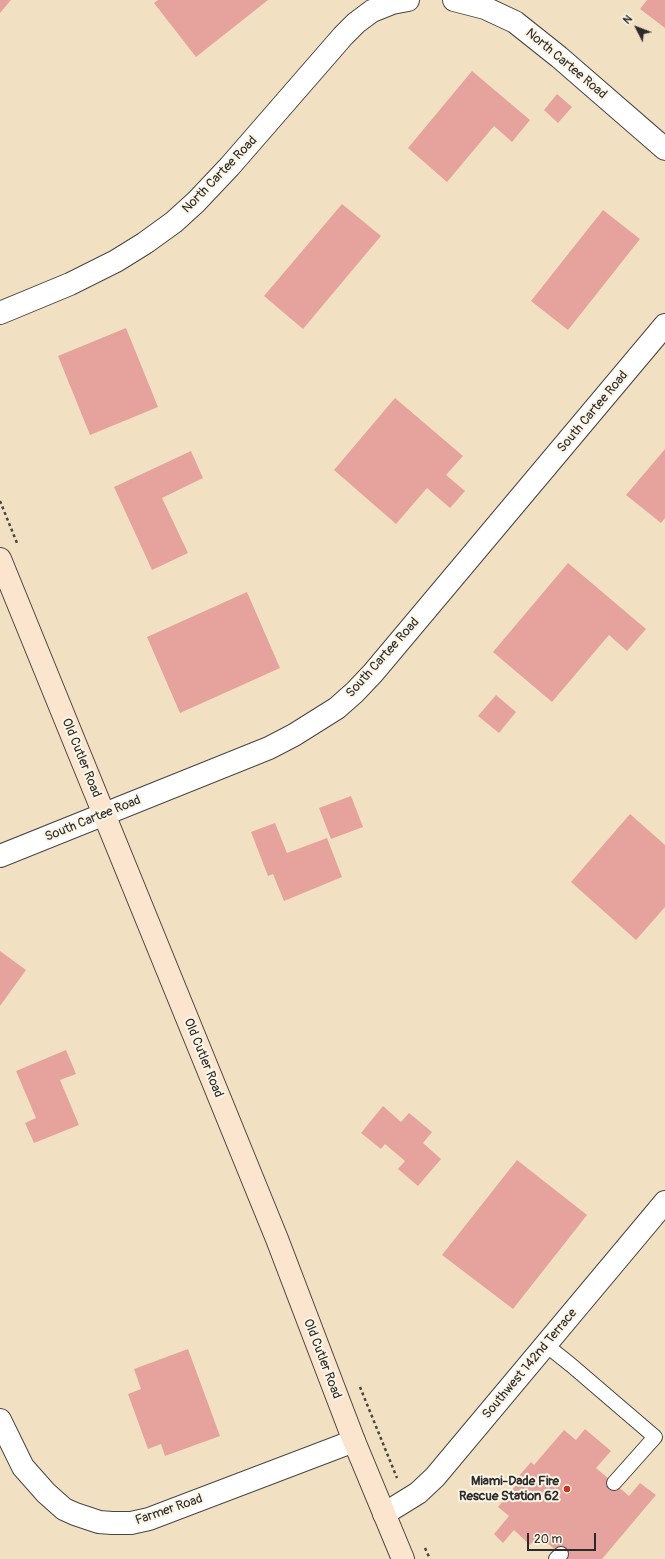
<!DOCTYPE html>
<style>
body{margin:0}
#map{position:relative;width:665px;height:1559px;overflow:hidden;background:#f1e1c2;font-family:Pangolin,sans-serif}
canvas{display:block}
.north{position:absolute;left:617px;top:8px;width:40px;height:40px;-webkit-text-stroke:3px #fcf5e5;paint-order:stroke;rotate:312deg;font-size:11px;font-weight:700;line-height:16px;text-align:center;color:#2b2b2b}
.north::after{content:'';display:block;margin:auto;width:14px;height:18px;background:#2b2b2b;clip-path:polygon(50% 0,100% 100%,50% 72%,0 100%)}
.scale{position:absolute;left:527px;top:1533px;width:69px;height:18px;box-sizing:border-box;border:2px solid #2b2b2b;border-top:0;padding-left:5px;font-size:12px;line-height:14px;white-space:nowrap;color:#2b2b2b;-webkit-text-stroke:3px #fcf5e5;paint-order:stroke}
</style>
<div id="map">
<canvas width="665" height="1559"></canvas>
<div class="north">N</div>
<div class="scale">20 m</div>
</div>
<script>
const ctx = document.querySelector('canvas').getContext('2d');
ctx.lineJoin = 'round';
function fillPath(path, color) { ctx.fillStyle = color; ctx.fill(path, 'evenodd'); }
const toPath = rows => new Path2D(rows.map(r => 'M' + r).join(''));
function strokePath(path, color, width, dash) { ctx.strokeStyle = color; ctx.lineWidth = width; ctx.lineCap = dash ? 'butt' : 'round'; ctx.setLineDash(dash || []); ctx.stroke(path); }
function write(font, color, halo, rows, align = 'center') {
  ctx.font = font + ' Pangolin,sans-serif'; ctx.lineWidth = 4; ctx.setLineDash([]); ctx.textBaseline = 'middle'; ctx.strokeStyle = halo; ctx.fillStyle = color; for (const [text, x, y, turn = 0] of rows) {
    ctx.save(); ctx.translate(x, y); ctx.rotate((+turn || 0) * Math.PI / 180); ctx.textAlign = isNaN(turn) ? turn : align; if (halo) ctx.strokeText(text, 0, 0); ctx.fillText(text, 0, 0); ctx.restore();
  }
}
const building = toPath([
 [0,0,11,0,0,13],
 [158,0,268,0,196,57,154,3],
 [647,0,665,0,665,28,640,9],
 [472,71,530,120,512,142,494,126,447,182,408,148],
 [557,94,572,107,558,123,544,110],
 [342,204,381,236,303,329,264,296],
 [603,210,640,239,568,330,531,301],
 [126,328,158,407,90,435,58,356],
 [395,398,463,456,446,475,465,491,450,508,427,488,396,524,334,470],
 [665,449,665,518,661,523,626,495],
 [191,451,203,478,162,498,188,553,152,570,114,487],
 [568,563,646,629,627,651,609,635,552,702,493,652],
 [247,592,280,668,180,713,147,637],
 [496,695,516,712,499,733,478,716],
 [351,796,363,827,331,839,319,808],
 [630,814,665,845,665,907,636,940,571,882],
 [275,823,287,853,327,838,342,877,284,901,273,874,268,876,251,832],
 [0,951,26,970,0,1006],
 [66,1050,76,1074,60,1080,79,1125,34,1143,25,1123,36,1118,16,1071],
 [383,1106,401,1122,409,1113,432,1132,423,1143,441,1159,418,1186,398,1169,405,1161,385,1144,381,1149,361,1133],
 [517,1160,587,1215,513,1309,442,1255],
 [188,1349,220,1436,165,1456,161,1444,148,1449,128,1394,141,1389,134,1369],
 [585,1429,611,1451,596,1468,629,1496,640,1483,656,1495,602,1559,566,1559,538,1535,530,1545,514,1530,503,1543,494,1534,509,1516,498,1507,522,1478,519,1476,531,1462,534,1465,564,1430,576,1440]
]);
const path = toPath([
 [0,501,17,543],
 [360,1387,397,1478],
 [425,1548,430,1559]
]);
const lane = toPath([
 [546,1345,571,1365,655,1437,614,1483],
 [556,1559,561,1554]
]);
const street = toPath([
 [454,0,485,8,515,22,559,57,665,149],
 [0,313,70,284,116,261,145,243,174,222,196,202,230,166,343,36,356,23,372,11,392,3,408,0],
 [0,856,269,748,294,735,337,708,355,692,373,673,665,325],
 [0,1420,23,1467,46,1493,64,1509,75,1514,99,1522,112,1523,131,1523,149,1519,354,1441],
 [384,1514,418,1493,435,1477,665,1202]
]);
const secondary = toPath([
 [0,559,277,1239,354,1441,403,1559]
]);
const markers = [
 [567,1489,4,"#c8321e"]
];
const streetNames = [
 ["North Cartee Road",566,64,40],
 ["North Cartee Road",220,175,-46],
 ["South Cartee Road",593,412,-50],
 ["South Cartee Road",383,658,-48],
 ["Old Cutler Road",81,758,68],
 ["South Cartee Road",93,819,-22],
 ["Old Cutler Road",203,1058,68],
 ["Old Cutler Road",322,1359,69],
 ["Southwest 142nd Terrace",530,1364,-50],
 ["Farmer Road",169,1510,-19]
];
const poiNames = [
 ["Miami-Dade Fire",559,1482],
 ["Rescue Station 62",559,1497]
];
fillPath(building, '#e6a39d');
strokePath(lane, '#494642', 16);
strokePath(street, '#494642', 24);
strokePath(secondary, '#494642', 24);
strokePath(path, '#494642', 2.5, [3, 3]);
strokePath(lane, '#fff', 14);
strokePath(street, '#fff', 22);
strokePath(secondary, '#fce5cf', 22);
for (const [x, y, r, color] of markers) { const dot = new Path2D(); dot.arc(x, y, r, 0, 2 * Math.PI); ctx.fillStyle = color; ctx.fill(dot); strokePath(dot, '#fcf5e5', 1.5); }
write('13px', '#2b2b2b', '#fcf5e5', streetNames);
write('bold 13px', '#2b2b2b', '#fcf5e5', poiNames, 'right');
</script>
